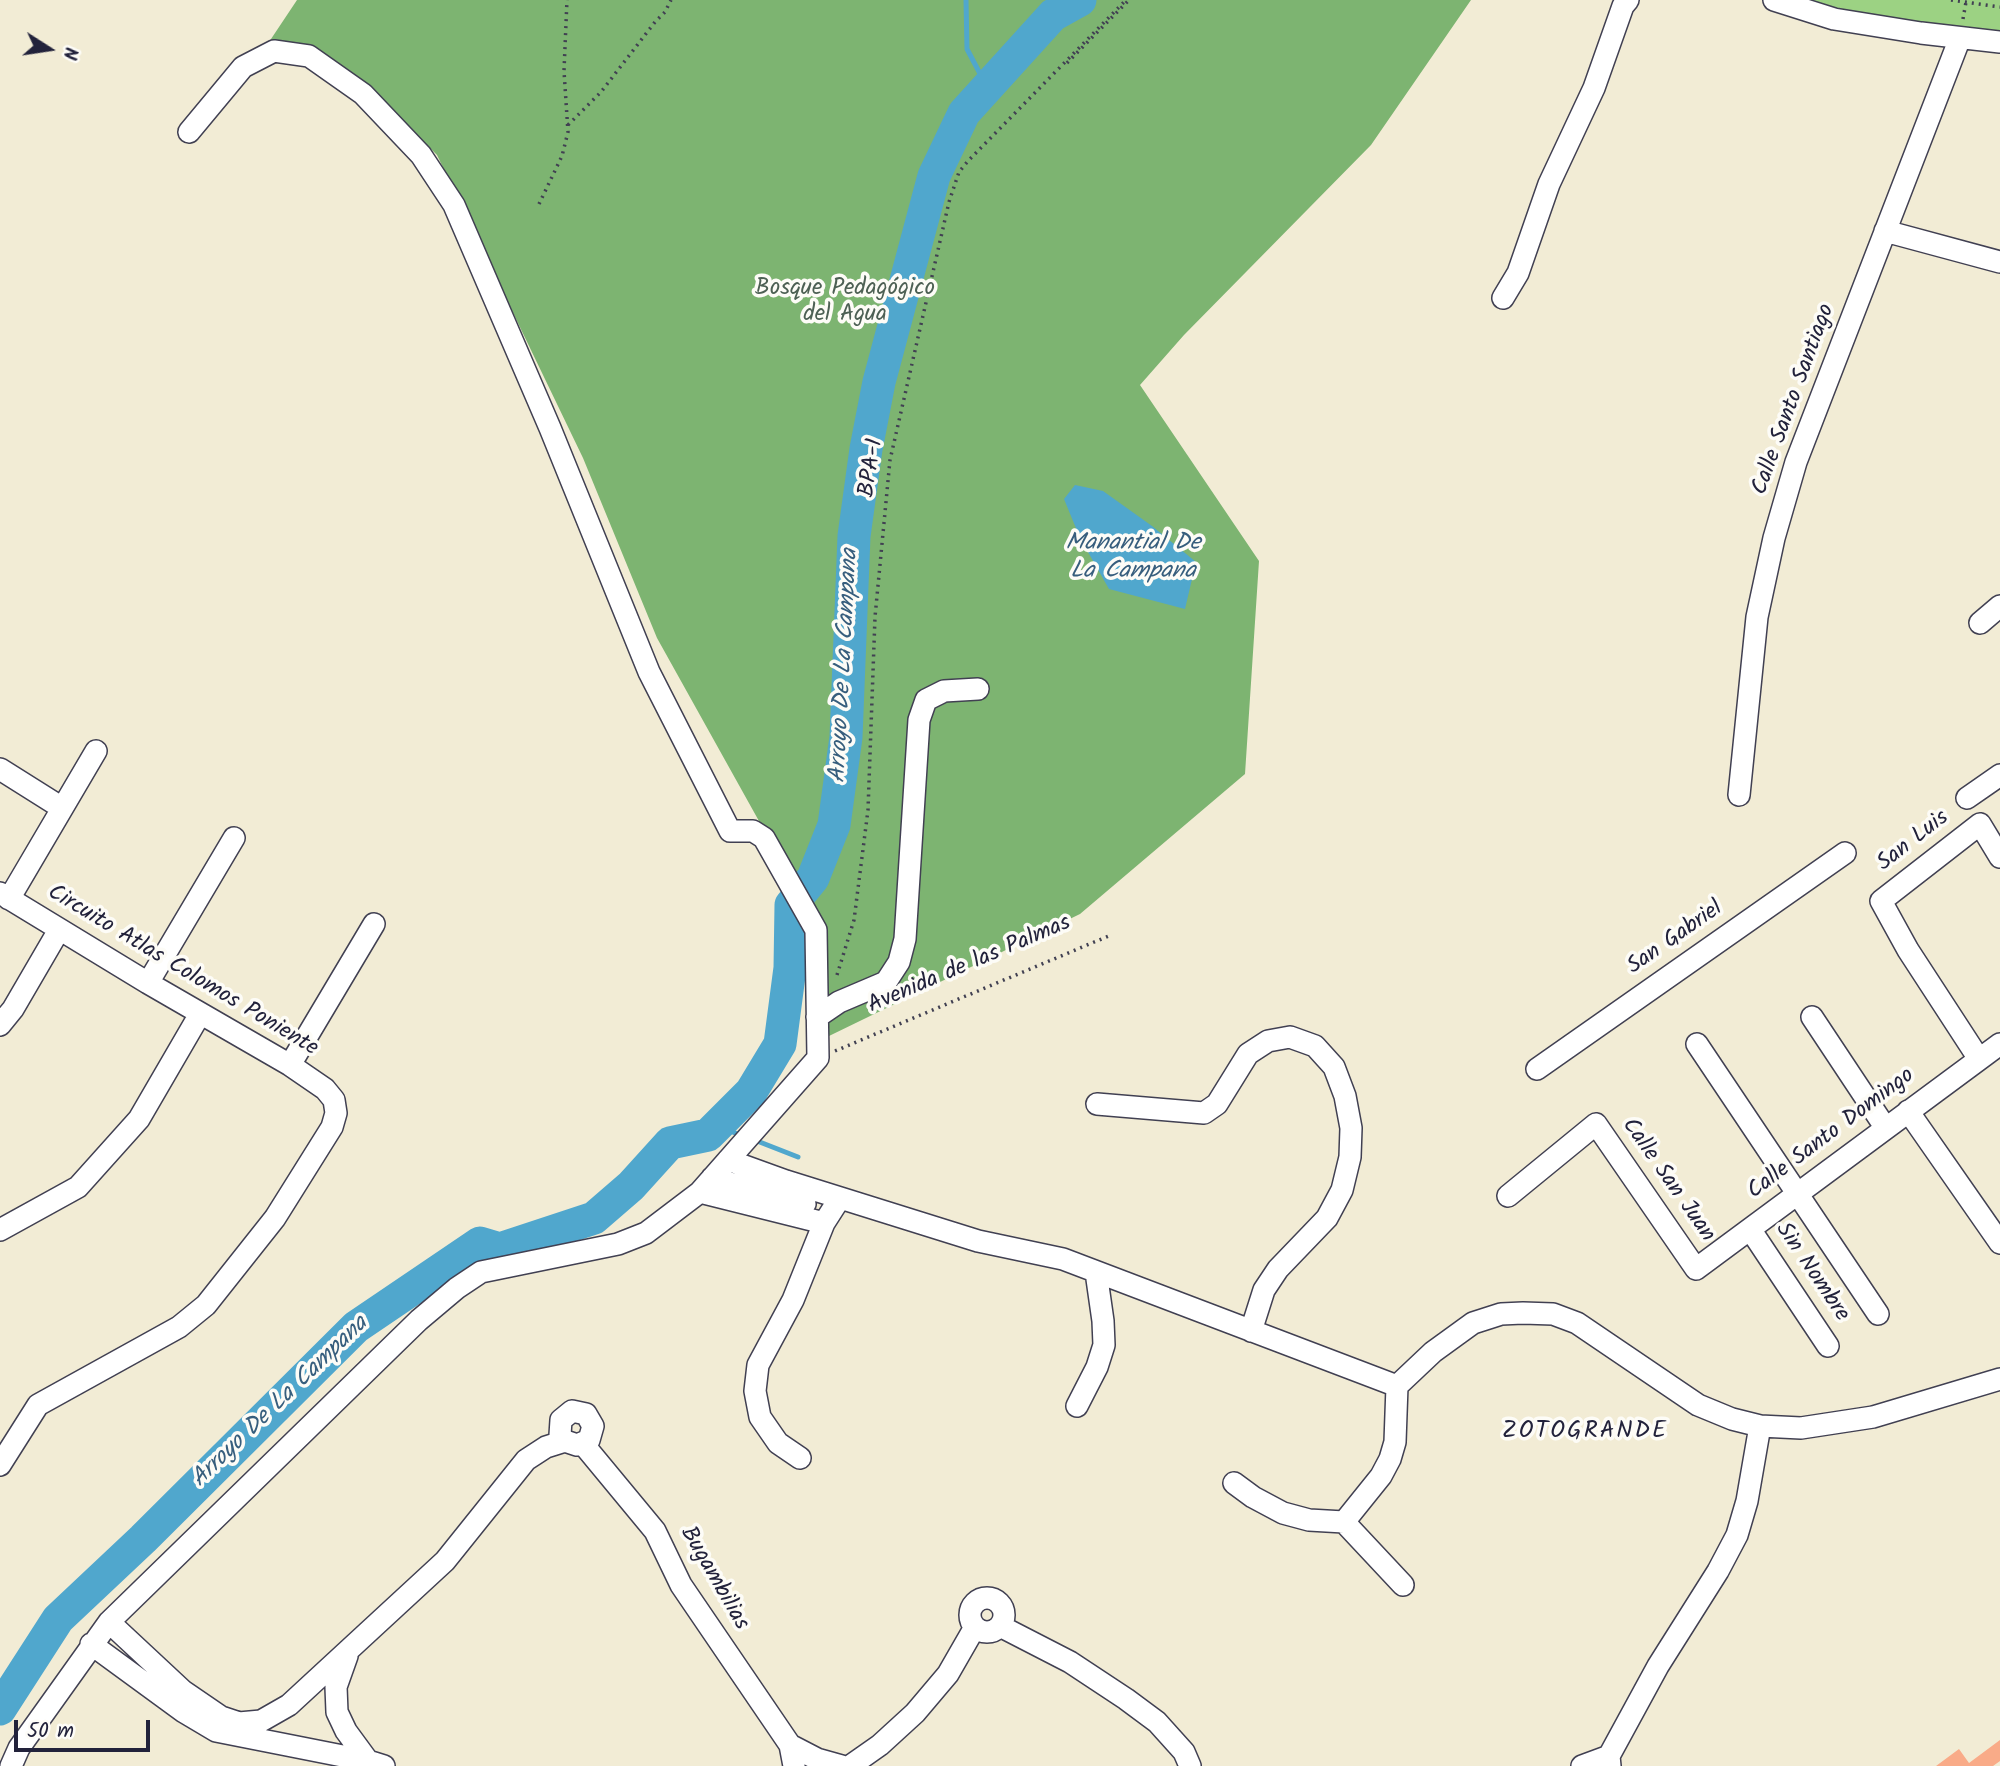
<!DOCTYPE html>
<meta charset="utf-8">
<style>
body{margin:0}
#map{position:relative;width:2000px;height:1766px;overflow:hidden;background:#f2ecd5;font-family:Kalam,sans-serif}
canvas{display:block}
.north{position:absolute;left:14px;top:14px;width:70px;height:70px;-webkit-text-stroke:5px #fdfcf7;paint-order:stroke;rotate:102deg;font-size:19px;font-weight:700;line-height:28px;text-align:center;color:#22223b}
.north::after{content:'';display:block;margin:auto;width:24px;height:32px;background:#22223b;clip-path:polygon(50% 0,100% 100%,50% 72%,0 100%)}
.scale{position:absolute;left:14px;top:1720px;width:136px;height:32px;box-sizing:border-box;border:4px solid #22223b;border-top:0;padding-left:9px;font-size:21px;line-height:24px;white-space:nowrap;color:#22223b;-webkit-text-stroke:5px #fdfcf7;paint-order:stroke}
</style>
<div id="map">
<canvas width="2000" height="1766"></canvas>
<div class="north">N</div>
<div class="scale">50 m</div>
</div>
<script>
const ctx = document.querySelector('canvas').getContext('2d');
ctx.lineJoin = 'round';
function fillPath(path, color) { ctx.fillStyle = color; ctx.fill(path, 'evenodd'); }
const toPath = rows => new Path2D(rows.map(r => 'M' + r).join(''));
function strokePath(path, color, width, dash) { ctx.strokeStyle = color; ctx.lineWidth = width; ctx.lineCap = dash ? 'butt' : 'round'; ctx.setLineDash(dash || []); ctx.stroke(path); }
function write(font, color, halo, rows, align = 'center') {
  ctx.font = font + ' Kalam,sans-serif'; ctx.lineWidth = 7; ctx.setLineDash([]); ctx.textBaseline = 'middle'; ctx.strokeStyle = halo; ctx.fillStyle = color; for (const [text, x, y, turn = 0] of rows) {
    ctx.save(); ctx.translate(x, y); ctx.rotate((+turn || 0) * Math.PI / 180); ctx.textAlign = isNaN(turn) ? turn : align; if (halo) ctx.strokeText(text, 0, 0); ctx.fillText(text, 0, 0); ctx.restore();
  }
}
const green = toPath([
 [1801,0,2000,0,2000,37,1889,23]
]);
const forest = toPath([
 [297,0,1471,0,1371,145,1184,335,1140,385,1259,561,1245,774,1080,914,829,1036,818,927,657,638,583,458,437,155,382,100,269,42]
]);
const water = toPath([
 [1075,485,1103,491,1152,526,1196,562,1185,609,1109,589,1080,538,1064,499]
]);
const stream = toPath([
 [966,0,967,49,987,87],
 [717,1126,743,1136],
 [752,1139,798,1157]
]);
const river = toPath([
 [0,1709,58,1619,143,1539,356,1327,480,1243,500,1249,594,1218,631,1186,670,1143,708,1135,751,1092,780,1044,790,968,791,905,813,878,834,825,846,737,854,536,866,449,879,382,934,176,964,113,1053,15,1080,0]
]);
const building = toPath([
 [2000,1740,2000,1761,1993,1766,1936,1766,1959,1749,1969,1763]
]);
const path = toPath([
 [1951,0,2000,7],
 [1963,19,1966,2],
 [1067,63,1129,0],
 [568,125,601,92,655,22,665,12,671,0],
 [539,204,562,156,568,132,564,71,567,0],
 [837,975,854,920,868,810,875,617,890,460,949,202,959,172,968,161,1126,0],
 [835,1051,1111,935]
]);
const minor = toPath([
 [1774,0,1834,19,1921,33,2000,42],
 [1885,231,2000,262],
 [1503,298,1518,273,1549,184,1594,88,1623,6,1628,0],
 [1980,623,2000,606],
 [0,769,62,808],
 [1739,795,1757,617,1774,538,1796,462,1960,38],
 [1967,798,2000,775],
 [0,893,148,983,290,1065,325,1089,334,1100,336,1113,332,1127,275,1218,206,1305,179,1327,38,1405,0,1465],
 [9,899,96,751],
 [148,983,234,838],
 [817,1017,839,1002,886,982,899,962,905,939,919,720,926,700,944,691,978,689],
 [1812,1017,1885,1127],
 [0,1025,13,1009,59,930],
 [1697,1044,1878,1314],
 [1979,1059,1908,950,1881,901,1980,824,2000,857],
 [290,1065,374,924],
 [1537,1069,1845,853],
 [1097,1104,1204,1113,1217,1104,1248,1054,1268,1041,1290,1037,1315,1046,1334,1067,1345,1096,1351,1128,1350,1157,1342,1190,1327,1218,1278,1269,1264,1290,1251,1331],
 [1908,1111,2000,1243],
 [728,1160,786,1181,978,1241,1063,1259,1397,1386,1433,1352,1473,1323,1501,1314,1523,1313,1553,1314,1577,1323,1698,1405,1732,1419,1760,1426,1801,1428,1873,1417,2000,1379],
 [712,1178,805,1204],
 [700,1192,824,1223],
 [1508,1196,1596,1124,1696,1269,2000,1044],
 [1750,1229,1828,1346],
 [0,1230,78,1187,139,1119,200,1014],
 [1077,1406,1097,1367,1104,1345,1103,1321,1096,1272],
 [583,1444,655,1531,681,1585,790,1745,794,1766],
 [800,1458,778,1443,760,1417,755,1391,758,1365,793,1300,824,1223,840,1198],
 [1234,1483,1253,1497,1283,1513,1309,1520,1344,1522,1403,1585],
 [1344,1522,1381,1476,1390,1459,1395,1442,1397,1386],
 '970 1615a17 17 0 1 1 34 0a17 17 0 1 1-34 0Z',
 [109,1622,183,1691,221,1717,239,1723,261,1721,289,1705,445,1561,526,1460,546,1447,565,1441,577,1445,589,1440,593,1426,586,1414,572,1411,561,1420,560,1435,565,1441],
 [1000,1626,1070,1662,1126,1699,1157,1722,1184,1752,1190,1766],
 [91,1644,184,1712,216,1731,368,1761,384,1766],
 [347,1656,336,1687,337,1712,346,1731,368,1761],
 [790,1745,817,1759,842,1766],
 [11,1766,19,1748,109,1622,419,1320,457,1288,481,1272,618,1244,646,1233,700,1192,818,1058,816,930,764,838,753,831,730,831,649,672,550,428,454,205,421,155,363,94,309,56,274,51,243,67,189,132],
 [850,1766,880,1745,915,1713,948,1674,975,1627],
 [1582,1766,1609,1756],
 [1610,1766,1609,1756,1658,1666,1718,1571,1737,1535,1747,1501,1760,1426]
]);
const parkNames = [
 ["Bosque Pedagógico",845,290],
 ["del Agua",845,316]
];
const streetNames = [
 ["Calle Santo Santiago",1795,400,-70],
 ["BPA-1",873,468,-81],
 ["San Luis",1914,842,-38],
 ["San Gabriel",1676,939,-35],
 ["Avenida de las Palmas",970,966,-23],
 ["Circuito Atlas Colomos Poniente",182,972,31],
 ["Calle Santo Domingo",1832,1135,-37],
 ["Calle San Juan",1667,1181,55],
 ["Sin Nombre",1811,1273,56],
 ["Bugambilias",713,1579,60]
];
const waterNames = [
 ["Manantial De",1133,545],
 ["La Campana",1133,573],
 ["Arroyo De La Campana",846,666,-87],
 ["Arroyo De La Campana",281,1403,-44]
];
const neighbourhoodNames = [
 ["ZOTOGRANDE",1585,1433]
];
fillPath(green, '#9cd283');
fillPath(forest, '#7db471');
fillPath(water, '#50a7cd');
strokePath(stream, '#50a7cd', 5);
strokePath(river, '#50a7cd', 33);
fillPath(building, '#f9ab88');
strokePath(minor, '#414052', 24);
strokePath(path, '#414052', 3.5, [2, 5]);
strokePath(minor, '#fff', 21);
write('23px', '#4d6054', '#fdfcf7', parkNames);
write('23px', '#22223b', '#fdfcf7', streetNames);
write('italic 24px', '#375e7d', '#fdfcf7', waterNames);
ctx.letterSpacing = '2px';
write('24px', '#22223b', '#fdfcf7', neighbourhoodNames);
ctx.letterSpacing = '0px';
</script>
